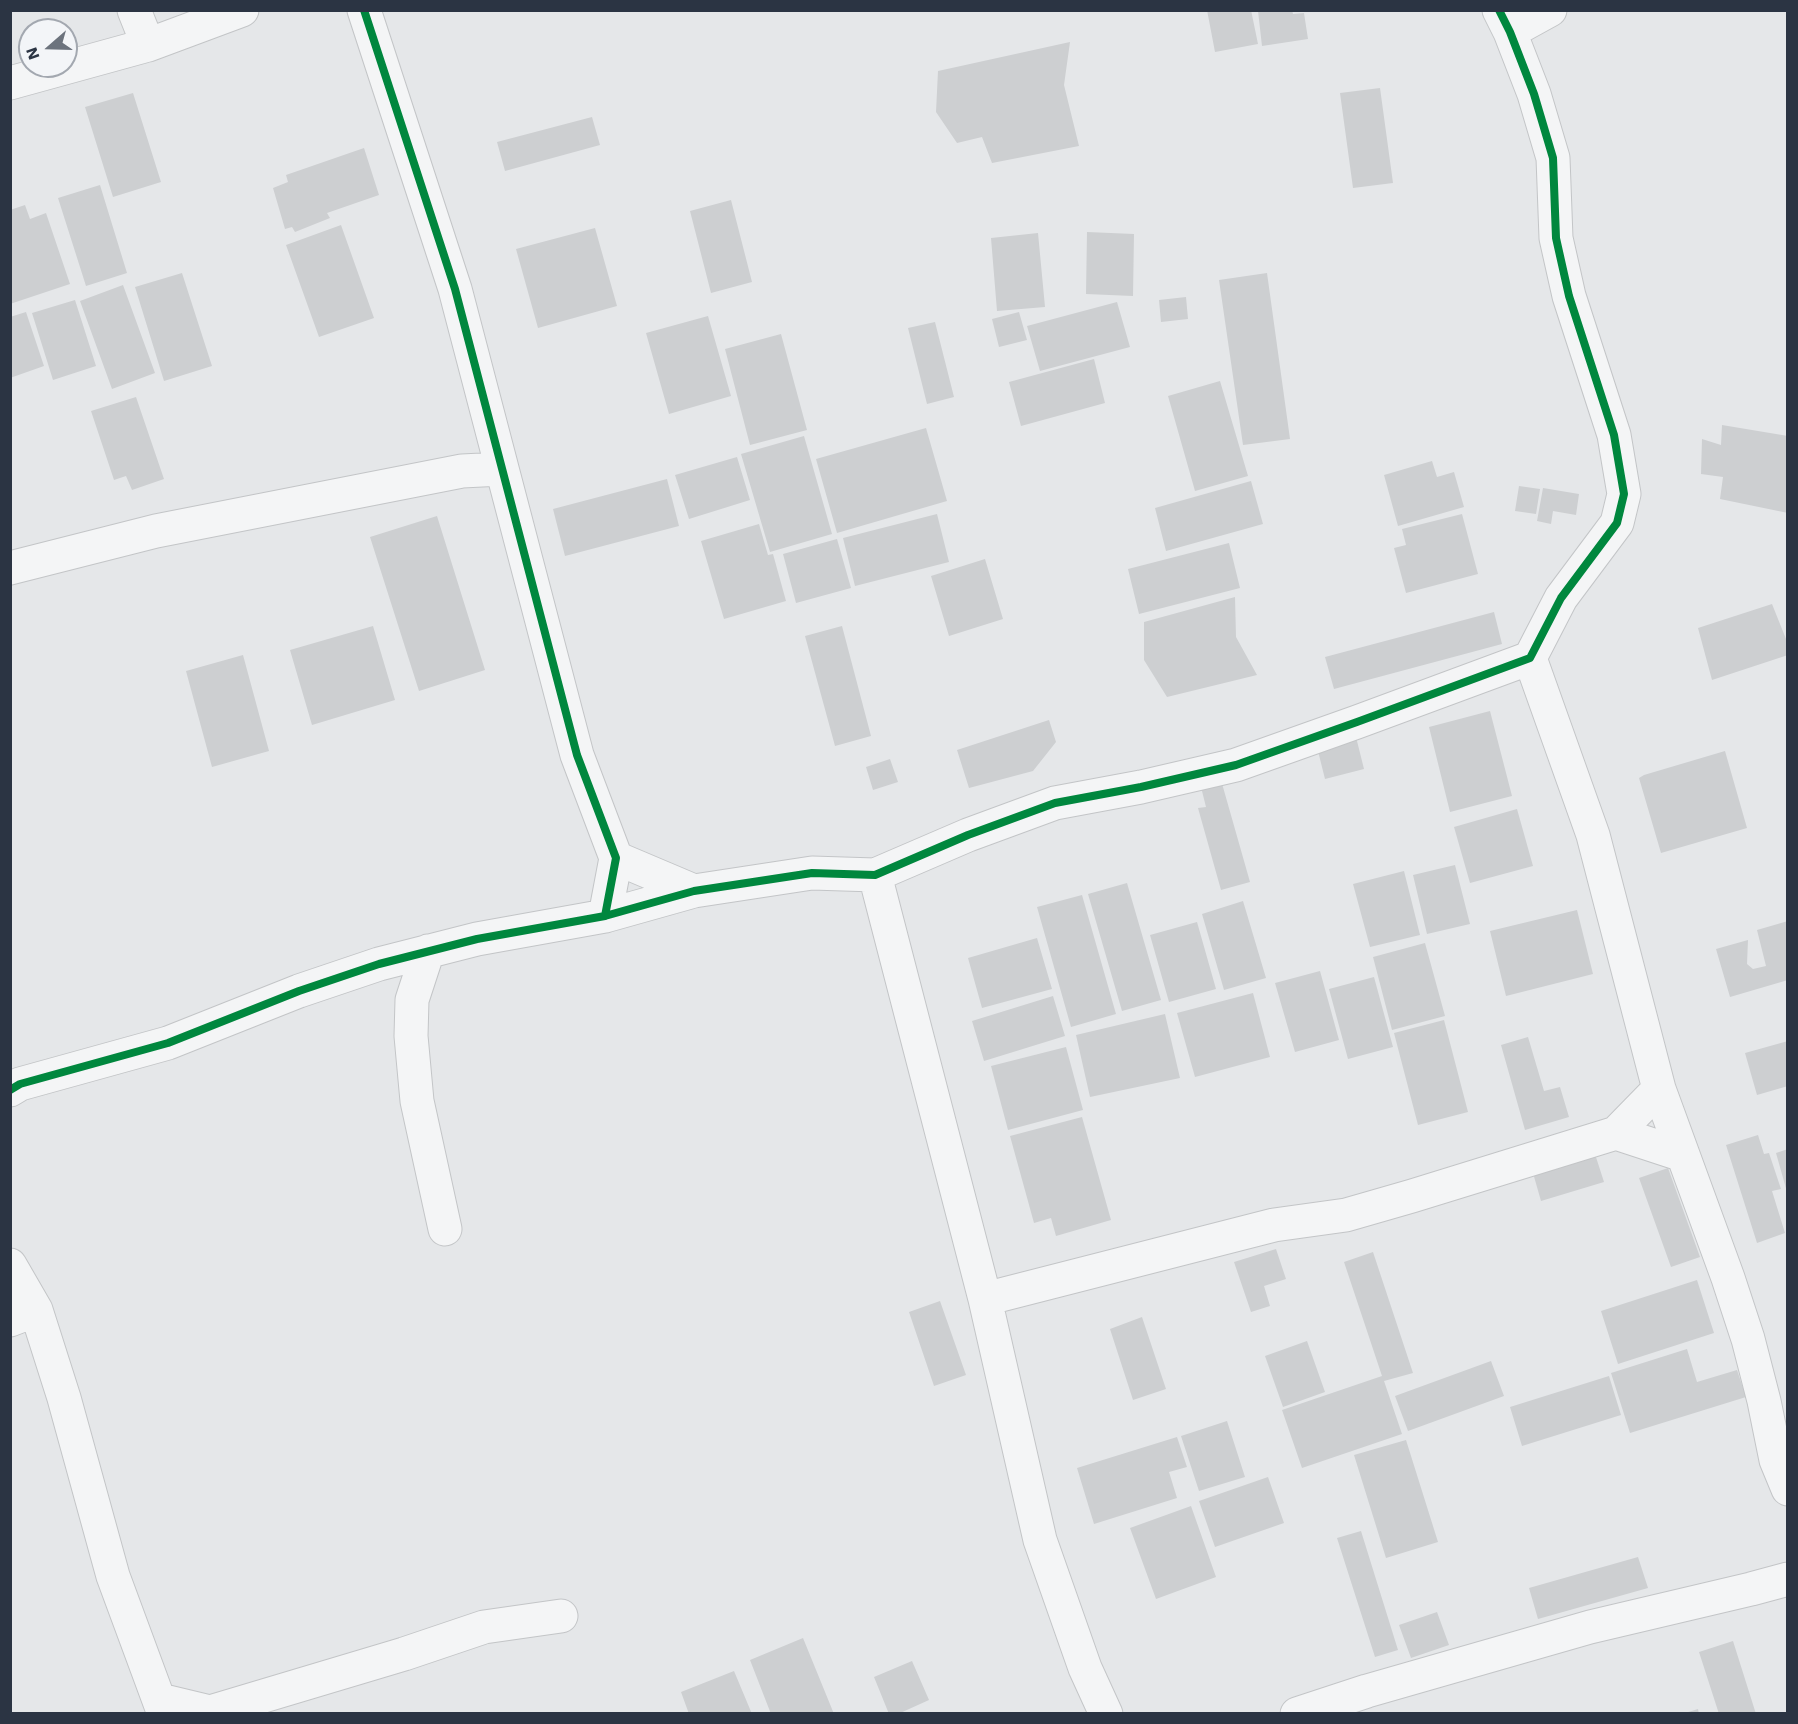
<!DOCTYPE html>
<style>
body{margin:0}
#map{position:relative;width:1798px;height:1724px;overflow:hidden;background:#e5e7e9;font-family:"Work Sans",sans-serif}
canvas{display:block}
.frame{position:absolute;inset:0;border:12px solid #2b3443;pointer-events:none}
.north{position:absolute;left:18px;top:18px;width:60px;height:60px;box-sizing:border-box;background:#f3f5f8;border:2px solid #a3a8b0;border-radius:50%;rotate:250deg;font-size:16px;font-weight:700;line-height:24px;text-align:center;color:#2b3443}
.north::after{content:'';display:block;margin:auto;width:21px;height:27px;background:#6c737d;clip-path:polygon(50% 0,100% 100%,50% 72%,0 100%)}
</style>
<div id="map">
<canvas width="1798" height="1724"></canvas>
<div class="frame"></div>
<div class="north">N</div>
</div>
<script>
const ctx = document.querySelector('canvas').getContext('2d');
ctx.lineJoin = 'round';
function fillPath(path, color) { ctx.fillStyle = color; ctx.fill(path, 'evenodd'); }
const toPath = rows => new Path2D(rows.map(r => 'M' + r).join(''));
function strokePath(path, color, width, dash) { ctx.strokeStyle = color; ctx.lineWidth = width; ctx.lineCap = dash ? 'butt' : 'round'; ctx.setLineDash(dash || []); ctx.stroke(path); }
const building = toPath([
 [1207,10,1251,10,1258,44,1215,52],
 [1292,10,1293,14,1304,13,1308,39,1262,46,1258,11],
 [1070,42,1064,85,1079,146,992,163,982,137,957,143,936,112,938,71],
 [1380,88,1393,183,1353,188,1340,93],
 [133,93,161,182,113,197,85,107],
 [592,117,600,145,505,171,497,142],
 [364,148,379,195,327,213,330,218,295,232,292,227,285,229,273,188,288,182,286,175],
 [100,185,127,273,86,286,58,198],
 [731,200,752,282,711,293,690,211],
 [25,205,30,219,46,213,70,284,10,304,10,210],
 [341,225,374,318,319,337,286,245],
 [595,228,617,306,538,328,516,249],
 [1087,232,1134,234,1133,296,1086,294],
 [1038,233,1045,307,997,311,991,238],
 [182,273,212,366,164,381,135,287],
 [1267,273,1290,439,1243,445,1219,280],
 [123,285,155,373,112,389,80,301],
 [1186,297,1188,319,1161,322,1159,300],
 [75,300,96,366,53,380,32,313],
 [1117,302,1130,347,1040,371,1027,326],
 [26,312,44,366,10,378,10,317],
 [1019,312,1027,340,999,347,992,319],
 [708,316,731,396,669,414,646,333],
 [935,322,954,397,927,404,908,328],
 [781,334,807,430,750,445,725,349],
 [1094,359,1105,403,1021,426,1009,382],
 [1220,381,1248,476,1195,491,1168,396],
 [136,397,164,479,132,490,126,476,114,480,91,411],
 [1722,425,1788,436,1788,513,1720,499,1723,477,1701,474,1702,439,1721,445],
 [926,428,947,501,837,533,816,459],
 [804,436,832,534,770,552,741,454],
 [737,457,750,500,689,519,675,475],
 [1432,461,1437,477,1454,472,1464,507,1398,526,1384,475],
 [667,479,679,526,565,556,553,509],
 [1251,481,1263,524,1166,551,1155,508],
 [1519,486,1540,489,1536,514,1515,511],
 [1543,488,1579,494,1576,515,1553,511,1551,524,1537,521],
 [937,514,949,562,855,586,843,538],
 [1462,514,1478,574,1406,593,1394,548,1406,545,1402,529],
 [437,516,485,670,419,691,370,537],
 [759,524,768,555,773,554,786,601,724,619,701,541],
 [837,539,851,588,796,603,783,554],
 [1229,543,1240,588,1139,614,1128,569],
 [985,559,1003,619,949,636,931,576],
 [1235,597,1236,637,1257,675,1167,697,1144,660,1144,622],
 [1772,604,1788,644,1788,655,1712,680,1698,628],
 [1494,612,1502,644,1334,689,1325,657],
 [373,626,395,700,312,725,290,650],
 [842,626,871,736,835,746,805,636],
 [243,655,269,751,212,767,186,671],
 [1490,711,1512,796,1450,812,1429,727],
 [1049,720,1056,742,1033,771,969,788,957,750],
 [1356,737,1364,769,1325,779,1317,747],
 [1725,751,1747,828,1661,853,1639,778,1644,775],
 [890,759,898,782,873,790,866,767],
 [1219,773,1250,882,1221,890,1198,808,1206,807,1199,779],
 [1517,809,1533,866,1470,883,1454,827],
 [1455,865,1470,924,1427,934,1413,875],
 [1404,871,1420,935,1370,947,1353,884],
 [1127,883,1161,1000,1122,1011,1088,894],
 [1082,895,1116,1014,1071,1027,1037,907],
 [1243,901,1266,978,1224,990,1202,914],
 [1577,910,1593,974,1506,996,1490,931],
 [1788,921,1788,980,1730,997,1716,949,1748,940,1747,964,1753,969,1766,966,1757,930],
 [1197,922,1216,989,1169,1002,1150,935],
 [1037,938,1052,989,982,1008,968,958],
 [1425,943,1445,1016,1392,1030,1373,957],
 [1320,971,1339,1040,1295,1052,1275,983],
 [1374,977,1393,1047,1348,1059,1329,989],
 [1253,993,1270,1057,1195,1077,1177,1013],
 [1053,996,1065,1036,984,1061,972,1021],
 [1165,1014,1180,1078,1090,1097,1076,1035],
 [1444,1020,1468,1112,1418,1125,1394,1033],
 [1528,1037,1544,1091,1560,1087,1569,1117,1525,1130,1501,1045],
 [1788,1041,1788,1086,1757,1095,1745,1053],
 [1066,1047,1083,1110,1008,1130,991,1066],
 [1082,1117,1111,1220,1056,1236,1051,1218,1034,1223,1010,1136],
 [1758,1135,1764,1154,1769,1153,1781,1189,1772,1191,1785,1233,1757,1243,1726,1145],
 [1788,1149,1788,1192,1787,1192,1776,1153],
 [1595,1154,1604,1182,1541,1201,1533,1173],
 [1668,1168,1700,1257,1671,1267,1639,1178],
 [1276,1249,1286,1279,1264,1286,1270,1306,1251,1312,1234,1262],
 [1373,1252,1413,1373,1384,1381,1402,1434,1302,1468,1282,1410,1382,1376,1344,1262],
 [1697,1280,1714,1333,1618,1364,1601,1311],
 [940,1301,966,1375,934,1386,909,1312],
 [1142,1317,1166,1389,1133,1400,1110,1329],
 [1307,1341,1325,1392,1283,1407,1265,1356],
 [1687,1349,1697,1382,1737,1370,1746,1397,1630,1433,1611,1373],
 [1491,1361,1504,1396,1408,1431,1395,1396],
 [1609,1376,1621,1415,1522,1446,1510,1407],
 [1227,1421,1245,1477,1199,1491,1181,1436],
 [1177,1437,1187,1467,1169,1472,1177,1498,1094,1524,1077,1468],
 [1406,1440,1438,1542,1386,1558,1354,1455],
 [1268,1477,1284,1523,1215,1547,1199,1501],
 [1191,1506,1216,1577,1156,1599,1130,1528],
 [1361,1531,1398,1650,1375,1657,1337,1538],
 [1638,1557,1648,1588,1538,1619,1529,1588],
 [1437,1612,1449,1645,1411,1658,1399,1625],
 [803,1638,834,1714,771,1714,750,1660],
 [1733,1641,1756,1714,1719,1714,1699,1652],
 [912,1661,929,1700,898,1714,889,1714,874,1677],
 [734,1671,752,1714,689,1714,681,1692],
 [1698,1709,1699,1714,1685,1714,1685,1713]
]);
const minor = toPath([
 [134,10,148,45],
 [364,10,455,289,577,755,616,858,605,916],
 [1510,32,1550,10],
 [10,83,148,45,242,10],
 [10,568,156,531,462,471,502,469],
 [1530,658,1593,835,1659,1089,1728,1278,1748,1339,1764,1401,1776,1460,1788,1489],
 [616,858,694,891],
 [875,875,985,1299,1040,1540,1085,1668,1106,1714],
 [428,951,412,1000,411,1036,417,1101,445,1229],
 [10,1090,20,1084,168,1043,299,991,379,964,477,939,605,916,694,891,812,873,875,875,968,835,1055,803,1141,787,1236,765,1357,722,1530,658,1561,598,1617,523,1624,494,1614,435,1569,296,1556,238,1553,158,1534,94,1510,32,1499,10],
 [1616,1133,1683,1155],
 [10,1265,36,1310,64,1398,113,1576,164,1714],
 [985,1299,1274,1225,1346,1215,1412,1196,1616,1133,1659,1089],
 [10,1320,36,1310],
 [160,1700,210,1712,404,1654,484,1627,561,1616],
 [1297,1714,1367,1691,1590,1627,1751,1589,1788,1579]
]);
const cycleway = toPath([
 [364,10,455,289,577,755,616,858,605,916],
 [10,1090,20,1084,168,1043,299,991,379,964,477,939,605,916,694,891,812,873,875,875,968,835,1055,803,1141,787,1236,765,1357,722,1530,658,1561,598,1617,523,1624,494,1614,435,1569,296,1556,238,1553,158,1534,94,1510,32,1499,10]
]);
fillPath(building, '#cdcfd1');
strokePath(minor, '#c3c5c7', 35);
strokePath(minor, '#f4f5f6', 33);
strokePath(cycleway, '#00873e', 8);
</script>
